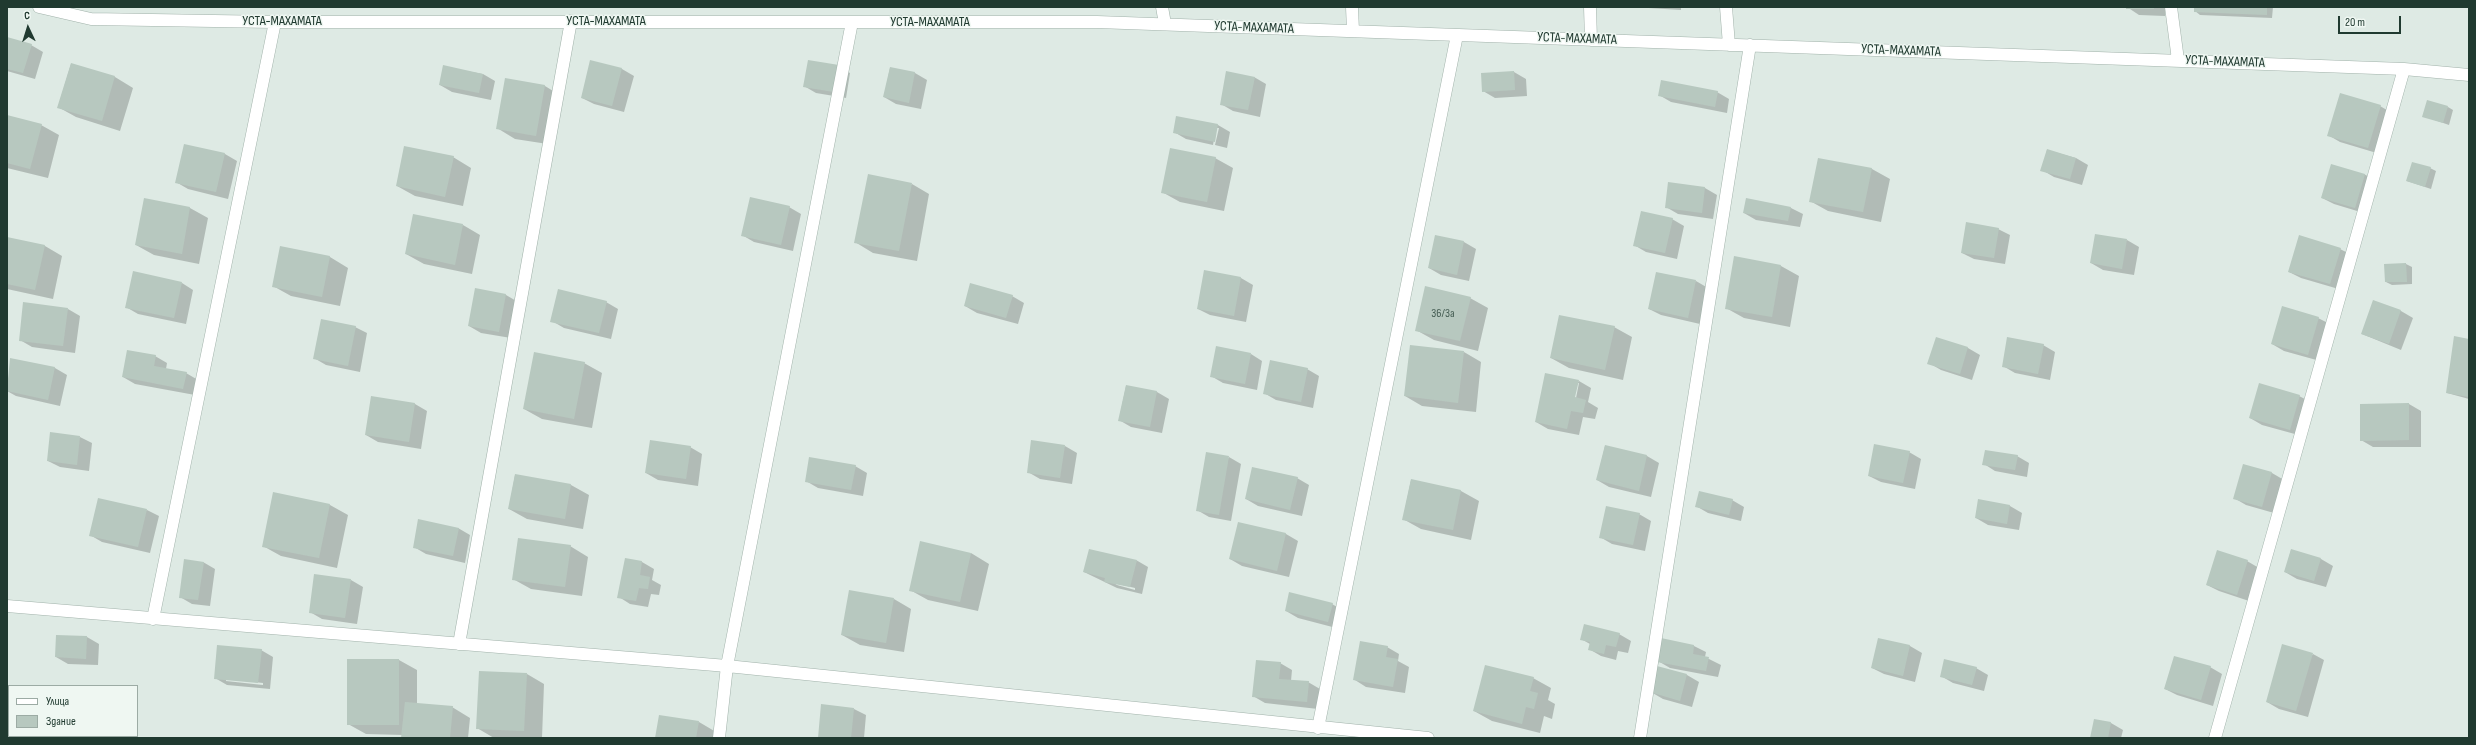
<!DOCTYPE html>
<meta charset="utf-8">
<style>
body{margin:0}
#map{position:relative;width:2476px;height:745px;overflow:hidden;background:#deeae4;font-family:"Sofia Sans Condensed",sans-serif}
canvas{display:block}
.frame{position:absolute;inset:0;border:8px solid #203a30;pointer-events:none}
.legend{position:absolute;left:8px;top:685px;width:130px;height:52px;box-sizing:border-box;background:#eff7f2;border:1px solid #9caba4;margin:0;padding:5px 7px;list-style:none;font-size:12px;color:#203a30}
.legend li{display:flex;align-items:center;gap:8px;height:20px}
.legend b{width:20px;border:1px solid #9caba4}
.north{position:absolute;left:8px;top:8px;width:40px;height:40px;-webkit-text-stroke:3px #eff7f2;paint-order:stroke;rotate:356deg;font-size:11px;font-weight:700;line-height:16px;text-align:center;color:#203a30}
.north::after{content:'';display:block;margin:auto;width:14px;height:18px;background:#203a30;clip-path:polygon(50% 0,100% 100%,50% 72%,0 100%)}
.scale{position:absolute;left:2338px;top:16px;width:63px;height:18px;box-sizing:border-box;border:2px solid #203a30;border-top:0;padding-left:5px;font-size:12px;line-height:14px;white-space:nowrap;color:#203a30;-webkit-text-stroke:3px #eff7f2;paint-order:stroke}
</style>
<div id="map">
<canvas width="2476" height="745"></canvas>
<div class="frame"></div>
<ul class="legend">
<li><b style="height:5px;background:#fff"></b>Улица</li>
<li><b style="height:11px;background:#b7c8bf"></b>Здание</li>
</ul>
<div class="north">С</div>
<div class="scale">20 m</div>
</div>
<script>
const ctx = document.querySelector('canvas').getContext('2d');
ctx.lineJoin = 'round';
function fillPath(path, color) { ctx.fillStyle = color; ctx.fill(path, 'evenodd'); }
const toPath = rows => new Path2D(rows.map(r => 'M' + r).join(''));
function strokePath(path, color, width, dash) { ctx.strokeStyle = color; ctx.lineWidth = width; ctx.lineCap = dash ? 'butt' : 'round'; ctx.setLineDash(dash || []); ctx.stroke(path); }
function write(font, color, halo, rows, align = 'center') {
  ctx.font = font + ' "Sofia Sans Condensed",sans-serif'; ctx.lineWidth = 3; ctx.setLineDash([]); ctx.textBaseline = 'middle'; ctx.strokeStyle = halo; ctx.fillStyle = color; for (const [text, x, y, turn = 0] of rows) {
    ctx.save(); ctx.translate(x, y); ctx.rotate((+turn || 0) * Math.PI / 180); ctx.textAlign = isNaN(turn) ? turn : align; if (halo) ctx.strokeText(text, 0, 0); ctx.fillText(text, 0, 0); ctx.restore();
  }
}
const shadow = toPath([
 [1632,7,1681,7,1681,10],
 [2127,7,2166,7,2165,16,2139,15],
 [2195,7,2273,7,2272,18,2200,15,2195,11],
 [7,38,31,45,43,52,35,79,7,71],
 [591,61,622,69,634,76,624,112,594,104,582,98],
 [71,64,115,77,133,88,120,131,76,117,58,107],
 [838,66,850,73,846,98,816,93,804,86],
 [444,67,483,74,495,81,491,100,452,92,440,85],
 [890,68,915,73,927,80,921,109,896,104,884,97],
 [1514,72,1526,79,1527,96,1495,98,1483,91],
 [1254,77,1266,84,1260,117,1233,111,1221,104],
 [506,79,545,86,563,97,554,145,515,139,497,128],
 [1717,92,1729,99,1727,113,1671,102,1659,95],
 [2380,106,2392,113,2380,154,2340,142,2328,135],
 [2448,107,2453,110,2449,125,2423,116],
 [7,116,41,125,59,135,48,178,7,168],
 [1177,117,1218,125,1230,132,1227,148,1215,145,1219,128,1216,128,1213,145,1186,139,1174,132],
 [185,145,225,154,237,161,228,199,188,189,176,182],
 [2047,150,2076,158,2088,165,2082,185,2054,177,2042,170],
 [453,157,471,168,463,206,415,196,397,186],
 [1215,158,1233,168,1224,211,1180,202,1162,192],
 [1819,159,1872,169,1890,179,1881,222,1828,211,1810,201],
 [2430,168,2436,171,2431,189,2407,181],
 [2364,174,2376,181,2367,214,2334,204,2322,198],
 [1669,183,1705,188,1717,195,1713,219,1678,214,1666,207],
 [912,184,929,194,917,261,873,253,855,242],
 [1747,199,1791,208,1803,214,1800,227,1756,220,1744,213],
 [145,200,190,208,208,218,199,264,154,255,136,245],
 [789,207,801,214,793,251,754,242,742,235],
 [1672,219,1684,226,1677,259,1646,252,1634,245],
 [463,225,480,235,472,274,424,264,406,254],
 [1998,229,2010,235,2005,264,1974,259,1962,253],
 [1436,236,1464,242,1476,249,1469,281,1441,275,1429,268],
 [7,238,45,246,62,256,53,299,7,289],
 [2127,240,2139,247,2134,275,2103,270,2091,263],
 [281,247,330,257,348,268,340,306,291,296,273,286],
 [2340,249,2352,255,2342,290,2301,278,2289,272],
 [1735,257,1781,266,1799,276,1790,327,1744,318,1726,308],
 [2406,264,2412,267,2412,284,2392,285,2386,282,2385,265],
 [1205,271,1241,278,1253,285,1246,322,1210,315,1198,309],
 [1696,281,1708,288,1700,324,1661,315,1649,309],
 [182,283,193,290,186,324,138,314,126,307],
 [476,289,506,295,518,302,511,338,481,333,469,326],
 [1012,296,1024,303,1018,324,977,313,965,306],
 [1470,298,1488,308,1478,351,1434,340,1416,330],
 [2374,301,2401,311,2413,318,2401,350,2362,334],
 [606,302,618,309,611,339,564,328,552,321],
 [68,309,80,316,75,353,32,347,20,340],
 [2318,318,2330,324,2320,361,2284,351,2272,344],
 [355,327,367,333,360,372,326,365,314,358],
 [1614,327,1632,337,1623,380,1569,368,1551,358],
 [1937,338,1968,348,1980,355,1972,380,1941,370,1929,363],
 [2469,340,2469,399,2447,393],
 [2043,345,2055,352,2050,380,2015,373,2003,366],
 [1464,352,1481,362,1476,412,1422,406,1405,396],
 [1251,354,1262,361,1257,390,1223,383,1211,376],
 [155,356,167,363,166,369,186,373,198,380,195,395,135,384,123,377],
 [11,359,55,368,67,375,60,406,16,396,7,391],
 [584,363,602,373,592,428,542,419,524,409],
 [1307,369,1319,376,1313,408,1276,400,1264,393],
 [1579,381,1591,388,1588,402,1598,408,1595,419,1583,417,1579,435,1548,429,1536,422],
 [1577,383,1579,383,1575,403,1573,402],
 [1126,386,1157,392,1169,399,1162,433,1131,427,1119,420],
 [2299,396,2311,402,2302,436,2262,425,2250,418],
 [372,397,415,404,427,411,421,449,378,442,366,435],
 [2409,404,2421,411,2421,447,2373,447,2361,440],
 [80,437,92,443,89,471,60,467,48,461],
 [1065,446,1077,453,1072,484,1040,479,1028,472],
 [1605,446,1647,456,1659,463,1651,497,1609,487,1597,480],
 [690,447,702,454,698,486,658,480,646,473],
 [1909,452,1921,459,1915,489,1881,482,1869,476],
 [2017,456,2029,463,2027,477,1995,471,1984,464],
 [1229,457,1241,464,1231,521,1209,517,1197,510],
 [2244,465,2272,473,2284,480,2274,513,2246,505,2234,498],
 [855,466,867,473,863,496,818,488,806,481],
 [515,475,571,485,589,495,583,529,527,519,509,509],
 [1297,478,1309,485,1302,516,1258,506,1246,499],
 [1411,480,1461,491,1479,501,1471,540,1421,529,1403,519],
 [274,493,330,505,348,515,337,568,281,556,263,546],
 [1732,500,1744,507,1741,521,1708,513,1696,506],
 [1979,500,2010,506,2022,513,2019,530,1988,525,1976,518],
 [147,510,159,516,150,553,102,542,90,535],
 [1639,514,1651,521,1645,551,1612,544,1600,537],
 [1239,523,1286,534,1298,541,1289,577,1242,566,1230,559],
 [458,528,470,535,465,563,426,554,414,547],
 [570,546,588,557,582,596,531,589,513,579],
 [2291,550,2321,559,2333,566,2326,587,2297,579,2285,572],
 [971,553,989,564,978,611,928,600,910,590],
 [626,560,642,562,654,569,652,580,661,585,659,595,651,594,648,607,630,604,619,597],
 [1136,560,1148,567,1142,594,1117,588,1084,572],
 [1114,583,1135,588,1135,590,1117,585],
 [2247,561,2259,568,2249,601,2219,591,2207,585],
 [203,562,215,569,210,606,192,604,180,597],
 [351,580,363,587,357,624,322,619,310,612],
 [894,599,911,609,904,652,860,645,842,635],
 [1332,604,1344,611,1340,629,1298,618,1286,611],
 [1619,634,1631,641,1628,653,1618,651,1616,660,1601,656,1589,649,1590,644,1581,639],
 [87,637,99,644,98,665,68,664,56,657],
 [1879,639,1910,646,1922,653,1915,682,1884,674,1872,668],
 [1662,640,1694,646,1706,652,1705,657,1721,665,1718,677,1670,668,1658,661],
 [1387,647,1399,654,1398,661,1409,667,1405,693,1366,687,1355,680],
 [261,650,273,657,270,689,227,685,215,678],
 [226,679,263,683,263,685,226,681],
 [2313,654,2324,660,2308,717,2279,709,2267,702],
 [348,660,399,660,417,670,417,704,452,707,470,718,468,738,402,738,403,735,366,734,348,724],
 [1280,663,1292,670,1291,681,1308,682,1320,689,1318,709,1265,703,1253,696],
 [1658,667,1687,675,1699,682,1692,707,1663,699,1651,692],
 [2210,667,2222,674,2213,706,2177,695,2165,689],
 [1976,668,1988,675,1984,691,1953,683,1941,676],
 [527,674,544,684,542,738,494,738,477,728],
 [1533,678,1551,688,1548,700,1555,704,1552,719,1544,716,1540,733,1492,721,1474,711],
 [854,709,866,715,864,738,819,738],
 [2095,720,2111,723,2123,730,2121,738,2091,738],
 [699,722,716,732,715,738,656,738]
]);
const building = toPath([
 [2126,7,2154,7,2154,9,2126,9],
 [2194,7,2267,7,2267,15,2194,12],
 [7,37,32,44,23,73,7,69],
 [590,60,622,68,612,106,581,98],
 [808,60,839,65,834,92,803,87],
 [71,63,115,76,102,121,57,108],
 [443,65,483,74,479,93,439,85],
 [890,67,915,72,909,103,883,97],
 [1226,71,1255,77,1248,110,1220,105],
 [1514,71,1515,90,1482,92,1481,73],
 [505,78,545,85,536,136,496,129],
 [1661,80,1718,91,1715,107,1658,96],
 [2340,93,2381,105,2368,148,2327,136],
 [2427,100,2448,106,2443,123,2422,117],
 [7,115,42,124,30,169,7,163],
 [1176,116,1218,124,1215,142,1173,133],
 [184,144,225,153,216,192,175,183],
 [404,146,454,156,445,197,396,186],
 [1170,148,1216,157,1207,202,1161,193],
 [2047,149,2076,158,2070,179,2040,171],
 [1818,158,1872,168,1863,212,1809,202],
 [2412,162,2431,167,2425,187,2406,181],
 [2331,164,2365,174,2355,208,2321,198],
 [868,174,912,183,899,251,854,243],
 [1668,182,1705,187,1702,213,1665,208],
 [750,197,790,206,781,245,741,236],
 [144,198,190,207,182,254,135,245],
 [1746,198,1791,207,1788,221,1743,213],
 [1641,211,1673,218,1665,253,1633,246],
 [413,214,463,224,455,265,405,254],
 [1966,222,1999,228,1994,258,1961,253],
 [2095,234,2127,239,2122,269,2090,263],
 [1435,235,1464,241,1457,275,1428,268],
 [2299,235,2341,248,2330,284,2288,272],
 [7,237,45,245,35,290,7,284],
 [280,246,330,256,322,297,272,287],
 [1734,256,1781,265,1772,317,1725,309],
 [2406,263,2407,282,2385,282,2384,264],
 [1204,270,1241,277,1234,316,1197,309],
 [133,271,182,282,174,318,125,308],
 [1656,272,1696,280,1688,318,1648,309],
 [970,283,1013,295,1006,318,964,306],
 [1425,286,1471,297,1460,341,1415,331],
 [475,288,506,294,499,332,468,326],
 [558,289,607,301,599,333,550,322],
 [2373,300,2401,310,2389,344,2361,334],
 [23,302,68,308,63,346,19,341],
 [2282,306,2319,317,2308,355,2271,344],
 [1559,315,1615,326,1605,370,1550,358],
 [321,319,356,326,348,366,313,359],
 [2454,336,2469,339,2469,397,2446,393],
 [1936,337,1968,347,1960,374,1927,364],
 [2007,337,2044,344,2038,374,2002,367],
 [1410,345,1464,351,1458,403,1404,396],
 [1216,346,1251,353,1245,384,1210,377],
 [127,350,156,355,154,366,187,372,183,389,122,377],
 [534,352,585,362,574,419,523,409],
 [10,358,55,367,48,400,7,391],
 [1270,360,1308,368,1301,402,1263,394],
 [1545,373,1579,380,1575,397,1586,400,1583,413,1571,411,1567,429,1535,422],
 [2259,383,2300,395,2290,430,2249,418],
 [1126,385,1157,391,1150,427,1118,421],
 [371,396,415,403,409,442,365,435],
 [2409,403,2409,440,2360,441,2360,404],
 [50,432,80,436,77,465,47,461],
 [650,440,691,446,686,479,645,473],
 [1031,440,1065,445,1060,478,1027,473],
 [1874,444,1910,451,1903,483,1868,476],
 [1605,445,1647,455,1639,491,1596,480],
 [1985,450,2018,455,2015,470,1982,465],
 [1206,452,1229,456,1219,515,1196,511],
 [809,457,856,465,851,490,805,482],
 [2243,464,2272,472,2262,507,2233,499],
 [1252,467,1298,477,1290,510,1245,499],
 [515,474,571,484,565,519,508,509],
 [1411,479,1461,490,1453,530,1402,520],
 [1699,491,1733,499,1729,515,1695,507],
 [273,492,330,504,319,558,262,547],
 [98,498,147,509,138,547,89,536],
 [1978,499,2010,505,2007,524,1975,518],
 [1606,506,1640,513,1633,545,1599,538],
 [418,519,459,528,453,556,413,548],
 [1238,522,1286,533,1277,571,1229,559],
 [518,538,571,545,565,587,512,580],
 [920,541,971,553,960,602,909,591],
 [1089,549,1137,560,1130,587,1104,582,1105,578,1083,572],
 [2291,549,2321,558,2314,581,2284,572],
 [2217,550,2248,560,2237,595,2206,585],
 [625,558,642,561,640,575,650,577,648,589,639,588,636,601,617,598],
 [184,559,204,562,198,600,179,598],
 [314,574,351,579,345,618,309,613],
 [849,590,894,598,886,643,841,635],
 [1289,592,1333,603,1328,622,1285,611],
 [1584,624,1620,633,1616,647,1606,645,1604,654,1588,650,1590,642,1580,640],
 [56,635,87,636,86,659,55,657],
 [1661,638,1694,645,1693,654,1709,657,1706,671,1657,662],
 [1878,638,1910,645,1903,676,1871,668],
 [1360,641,1388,646,1386,657,1398,659,1393,687,1353,680],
 [2282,644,2313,653,2296,711,2266,702],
 [217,645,262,649,258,683,214,679],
 [2174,656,2211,666,2201,700,2164,689],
 [347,659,399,659,399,725,347,725],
 [1944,659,1977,667,1972,685,1940,677],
 [1256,660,1281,662,1279,679,1309,681,1307,702,1252,697],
 [1485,665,1534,677,1530,691,1538,693,1534,709,1526,707,1522,724,1473,711],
 [1657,666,1687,674,1680,701,1650,692],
 [479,671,527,673,524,731,476,729],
 [405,702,453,706,450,738,401,738],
 [821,704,854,708,851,738,818,738],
 [659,715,699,721,696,738,655,738],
 [2094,719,2111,722,2108,738,2090,738]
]);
const minor = toPath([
 [39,7,91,19,275,22,1097,22,2404,69,2469,75],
 [1162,7,1165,24],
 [1352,7,1353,31],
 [1590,7,1591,40],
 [1726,7,1729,45],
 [2171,7,2178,60],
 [7,606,727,666,1428,738],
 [153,619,275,22],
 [459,644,571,21],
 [1318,728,1457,35],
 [719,738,727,666,852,22],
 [1640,738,1750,45],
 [2215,738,2404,69]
]);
const numberNames = [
 ["36/3а",1443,314]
];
const streetNames = [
 ["УСТА-МАХАМАТА",282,21],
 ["УСТА-МАХАМАТА",606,21],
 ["УСТА-МАХАМАТА",930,22],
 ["УСТА-МАХАМАТА",1254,28,2],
 ["УСТА-МАХАМАТА",1577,39,2],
 ["УСТА-МАХАМАТА",1901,51,2],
 ["УСТА-МАХАМАТА",2225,62,2]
];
fillPath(shadow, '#0003');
fillPath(building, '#b7c8bf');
strokePath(minor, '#a1b2aa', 13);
strokePath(minor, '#fff', 12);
write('12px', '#465e54', null, numberNames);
write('14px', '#203a30', '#eff7f2', streetNames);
</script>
